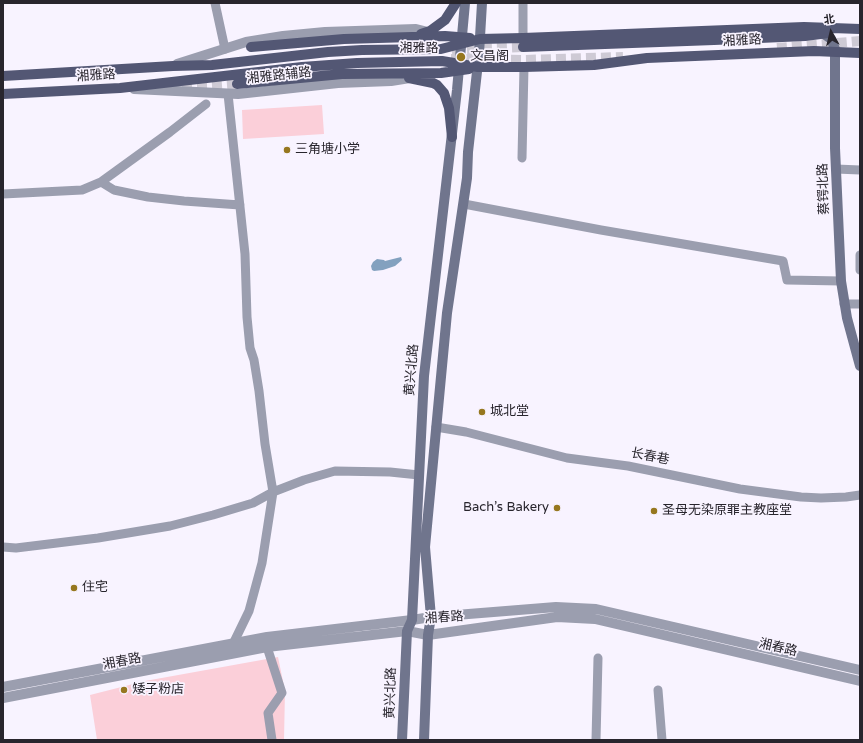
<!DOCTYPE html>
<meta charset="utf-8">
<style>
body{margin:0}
#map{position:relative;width:863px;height:743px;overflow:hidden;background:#f8f3ff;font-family:"Varela Round","Noto Sans SC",sans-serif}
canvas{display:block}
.frame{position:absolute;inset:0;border:4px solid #28252d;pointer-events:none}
.north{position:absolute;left:811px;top:12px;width:40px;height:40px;-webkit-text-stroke:3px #f8f3ff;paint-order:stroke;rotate:352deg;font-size:11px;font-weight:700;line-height:16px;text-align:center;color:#28252d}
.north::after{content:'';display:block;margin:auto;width:14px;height:18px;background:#28252d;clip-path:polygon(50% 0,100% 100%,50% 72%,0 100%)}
</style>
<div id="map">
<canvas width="863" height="743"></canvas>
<div class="frame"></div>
<div class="north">北</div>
</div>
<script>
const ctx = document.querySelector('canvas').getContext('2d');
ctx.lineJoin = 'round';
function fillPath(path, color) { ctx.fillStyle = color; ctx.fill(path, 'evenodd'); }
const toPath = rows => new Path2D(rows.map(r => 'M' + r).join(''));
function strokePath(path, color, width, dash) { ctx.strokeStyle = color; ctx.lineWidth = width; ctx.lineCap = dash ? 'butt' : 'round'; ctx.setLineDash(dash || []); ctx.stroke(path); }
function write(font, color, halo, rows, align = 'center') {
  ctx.font = font + ' "Varela Round","Noto Sans SC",sans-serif'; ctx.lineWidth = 3.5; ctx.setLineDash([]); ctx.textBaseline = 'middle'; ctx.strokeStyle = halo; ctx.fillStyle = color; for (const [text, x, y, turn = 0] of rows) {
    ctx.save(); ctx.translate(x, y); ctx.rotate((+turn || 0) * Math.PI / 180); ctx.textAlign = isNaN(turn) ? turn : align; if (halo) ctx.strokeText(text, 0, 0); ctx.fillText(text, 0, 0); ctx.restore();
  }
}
const green = toPath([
 [322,105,324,134,243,139,242,110],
 [278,657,285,691,284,740,97,740,90,695,145,681]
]);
const water = toPath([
 [401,257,402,260,395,266,383,270,374,271,372,270,371,266,373,262,377,259,384,260,385,261]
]);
const primaryTunnel = toPath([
 [777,48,860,41],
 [452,50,523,47],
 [451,59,523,60,623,57],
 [167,86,210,86,237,84]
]);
const minor = toPath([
 [215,3,225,49],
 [523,3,523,38],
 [228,94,245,254,247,317,250,348,254,360,259,391,265,444,273,492,262,563,249,611,233,644],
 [522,158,524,67],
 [836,169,860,170],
 [101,182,114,190,148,197,184,201,240,205],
 [3,194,82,190,101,182,170,132,206,104],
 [464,204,601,230,783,261,787,280,841,281],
 [860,255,860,270],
 [844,304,860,304],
 [436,427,466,432,567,458,628,466,740,489,801,497,821,498,846,497,860,495],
 [3,547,16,548,98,538,170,526,213,515,253,503,273,492,304,480,335,471,390,472,419,475],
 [267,647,282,693,268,713,272,740],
 [658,690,662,740],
 [596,740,598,658]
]);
const tertiary = toPath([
 [177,64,246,42,283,36,325,32,416,29,432,33],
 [134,89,238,94,338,83,391,81,416,77],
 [3,687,267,637,412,620,431,617,556,607,596,609,860,670],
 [3,698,267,647,407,631,428,635,557,617,595,619,860,681]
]);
const secondary = toPath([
 [818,30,831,39,835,49,835,148,841,281,847,318,860,366],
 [402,740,407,631,412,620,424,376,457,90,465,3],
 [424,740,428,635,431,617,425,547,447,313,467,178,468,152,479,54,482,3]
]);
const primary = toPath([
 [421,34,430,31,445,20,456,3],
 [251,47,344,39,412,37,445,36,470,38],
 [523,47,714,40,805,36,828,33],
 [3,76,173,66,212,65,328,52,362,50,441,49,480,39,523,38,804,27,860,29],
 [409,78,433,83,437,85,444,93,449,108,452,137],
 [237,84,342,74,441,73,469,69],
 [3,94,120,88,302,67,357,63,442,61,478,67,524,67,594,65,647,58,814,51,860,53]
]);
const markers = [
 [461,57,5,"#96771f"],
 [287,150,4,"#96771f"],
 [482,412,4,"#96771f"],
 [557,508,4,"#96771f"],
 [654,511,4,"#96771f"],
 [74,588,4,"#96771f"],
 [124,690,4,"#96771f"]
];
const streetNames = [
 ["湘雅路",742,41,-3],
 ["湘雅路",419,49],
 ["湘雅路",96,76,-4],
 ["湘雅路辅路",279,76,-6],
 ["蔡锷北路",824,189,-92],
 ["黄兴北路",412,370,-85],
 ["长春巷",650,457,11],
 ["湘春路",444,618,-4],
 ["湘春路",778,648,13],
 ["湘春路",122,662,-11],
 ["黄兴北路",391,693,-88]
];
const poiNames = [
 ["文昌阁",470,57],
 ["三角塘小学",295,150],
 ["城北堂",490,412],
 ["Bach’s Bakery",549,508,"right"],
 ["圣母无染原罪主教座堂",662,511],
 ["住宅",82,588],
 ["矮子粉店",132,690]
];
fillPath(green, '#fbcfd9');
fillPath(water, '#83a1bf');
strokePath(primaryTunnel, '#cecad5', 10, [10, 5]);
strokePath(minor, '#9b9eaf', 9);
strokePath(tertiary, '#9b9eaf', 10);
strokePath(secondary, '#70758d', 10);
strokePath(primary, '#535774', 10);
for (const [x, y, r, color] of markers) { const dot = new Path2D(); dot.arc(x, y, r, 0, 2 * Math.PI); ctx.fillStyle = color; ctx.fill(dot); strokePath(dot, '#f8f3ff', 1.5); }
write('13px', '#28252d', '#f8f3ff', streetNames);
write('13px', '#28252d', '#f8f3ff', poiNames, 'left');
</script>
